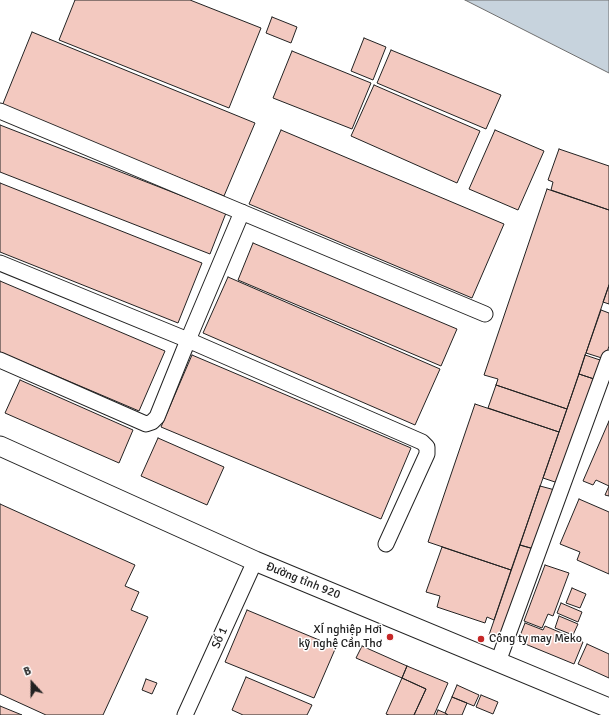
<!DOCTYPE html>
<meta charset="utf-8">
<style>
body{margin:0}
#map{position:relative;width:609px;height:715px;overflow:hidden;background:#fff;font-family:Signika,sans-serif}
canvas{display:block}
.north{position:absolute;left:12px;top:663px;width:40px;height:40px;-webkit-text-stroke:3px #fff;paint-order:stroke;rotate:339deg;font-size:11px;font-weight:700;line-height:16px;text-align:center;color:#222}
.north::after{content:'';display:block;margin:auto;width:14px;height:18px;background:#222;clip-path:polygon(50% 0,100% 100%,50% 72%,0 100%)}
</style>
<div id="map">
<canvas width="609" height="715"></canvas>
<div class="north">B</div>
</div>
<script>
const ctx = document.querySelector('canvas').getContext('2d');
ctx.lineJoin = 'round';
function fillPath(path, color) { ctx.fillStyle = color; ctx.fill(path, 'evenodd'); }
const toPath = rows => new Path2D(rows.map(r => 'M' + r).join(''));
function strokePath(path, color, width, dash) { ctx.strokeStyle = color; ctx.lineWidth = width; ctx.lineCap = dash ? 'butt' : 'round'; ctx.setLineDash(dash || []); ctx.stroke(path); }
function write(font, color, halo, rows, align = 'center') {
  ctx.font = font + ' Signika,sans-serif'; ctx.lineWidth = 3; ctx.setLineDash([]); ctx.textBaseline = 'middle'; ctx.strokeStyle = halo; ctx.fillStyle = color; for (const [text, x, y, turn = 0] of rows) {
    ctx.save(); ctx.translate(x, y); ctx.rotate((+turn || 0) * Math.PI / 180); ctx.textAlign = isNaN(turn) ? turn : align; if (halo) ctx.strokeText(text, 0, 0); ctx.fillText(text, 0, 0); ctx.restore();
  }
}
const water = toPath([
 [465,0,609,0,609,73,465,0]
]);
const building = toPath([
 [75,0,190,0,261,28,229,108,59,40,75,0],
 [272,17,297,27,291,43,266,33,272,17],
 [32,32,255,123,224,196,2,106,32,32],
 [364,38,386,47,373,80,351,71,364,38],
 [391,50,501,95,486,129,377,83,391,50],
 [292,51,371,83,352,129,273,98,292,51],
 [374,85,480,131,457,183,351,136,374,85],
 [0,125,226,213,210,254,0,172,0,125],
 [281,130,504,224,472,298,249,204,281,130],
 [495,130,544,151,518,210,469,189,495,130],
 [559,149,609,166,609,210,551,190,553,182,548,180,559,149],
 [0,183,202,263,178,323,0,252,0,183],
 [547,189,609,210,609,285,567,409,496,385,498,379,484,375,547,189],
 [253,243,457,329,441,366,238,280,253,243],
 [228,277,440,369,415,425,203,333,228,277],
 [0,281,165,351,139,411,0,352,0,281],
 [609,285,609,304,603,302,609,285],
 [601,310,609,313,609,346,605,359,586,353,601,310],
 [192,355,411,448,381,519,161,427,192,355],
 [585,355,603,361,597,380,579,374,585,355],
 [579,374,597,380,561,484,543,478,579,374],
 [20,380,133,430,119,463,5,413,20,380],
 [496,385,567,409,559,432,488,408,496,385],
 [475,404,559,432,511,570,428,542,475,404],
 [609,421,609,486,596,480,593,485,583,481,609,421],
 [158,438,224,467,207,505,141,476,158,438],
 [540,486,555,490,534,549,520,545,540,486],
 [609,486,609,496,605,495,609,486],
 [579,499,609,512,609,574,577,560,580,552,560,544,579,499],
 [0,504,135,565,125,586,139,592,131,610,148,617,103,715,46,715,0,694,0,504],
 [520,545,534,549,504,640,489,635,520,545],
 [442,547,511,570,494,620,487,617,485,623,437,607,440,596,426,592,442,547],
 [545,565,569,573,553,616,548,614,542,628,524,621,545,565],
 [572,588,586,594,580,608,566,603,572,588],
 [561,603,582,612,578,622,557,613,561,603],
 [247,610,336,647,314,698,225,662,247,610],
 [559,616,578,624,573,635,555,628,559,616],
 [525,623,543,630,545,626,583,642,574,664,518,641,525,623],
 [587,644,609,654,609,678,578,664,587,644],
 [362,646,407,666,402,678,356,658,362,646],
 [407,666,448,683,434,715,414,715,426,689,402,678,407,666],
 [246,677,312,705,307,715,243,715,232,710,246,677],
 [402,678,426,689,414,715,389,715,386,714,402,678],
 [146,679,157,683,152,694,142,690,146,679],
 [457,685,479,695,474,706,452,697,457,685],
 [481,695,498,702,493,714,476,707,481,695],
 [452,697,467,703,462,715,448,715,445,713,452,697],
 [0,706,22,715,0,715,0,706],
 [438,710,445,713,448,715,436,715,438,710]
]);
const minor = toPath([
 [0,111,485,314],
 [0,263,188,340,242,212],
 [0,360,146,424,152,422,157,417,188,340,422,442,427,447,427,454,386,544],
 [498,662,609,358],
 [185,715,255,561]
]);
const major = toPath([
 [0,446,255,561,609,708]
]);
const markers = [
 [390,637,4,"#c62828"],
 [481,639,4,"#c62828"]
];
const streetNames = [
 ["Đường tỉnh 920",303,581,22],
 ["Số 1",220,638,-66]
];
const poiNames = [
 ["XÍ nghiệp Hơi",382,630],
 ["kỹ nghệ Cần Thơ",382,644],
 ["Công ty may Meko",489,639,"left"]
];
fillPath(water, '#c7d3dd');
strokePath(water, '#6f6f6f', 1);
fillPath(building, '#f3c9c0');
strokePath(building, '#222', 1);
strokePath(minor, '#222', 17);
strokePath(major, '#222', 21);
strokePath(minor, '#fff', 15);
strokePath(major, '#fff', 19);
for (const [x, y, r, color] of markers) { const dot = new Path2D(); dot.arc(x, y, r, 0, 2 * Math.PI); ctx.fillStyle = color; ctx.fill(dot); strokePath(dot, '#fff', 1.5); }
write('12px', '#222', '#fff', streetNames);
write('12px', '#222', '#fff', poiNames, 'right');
</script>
